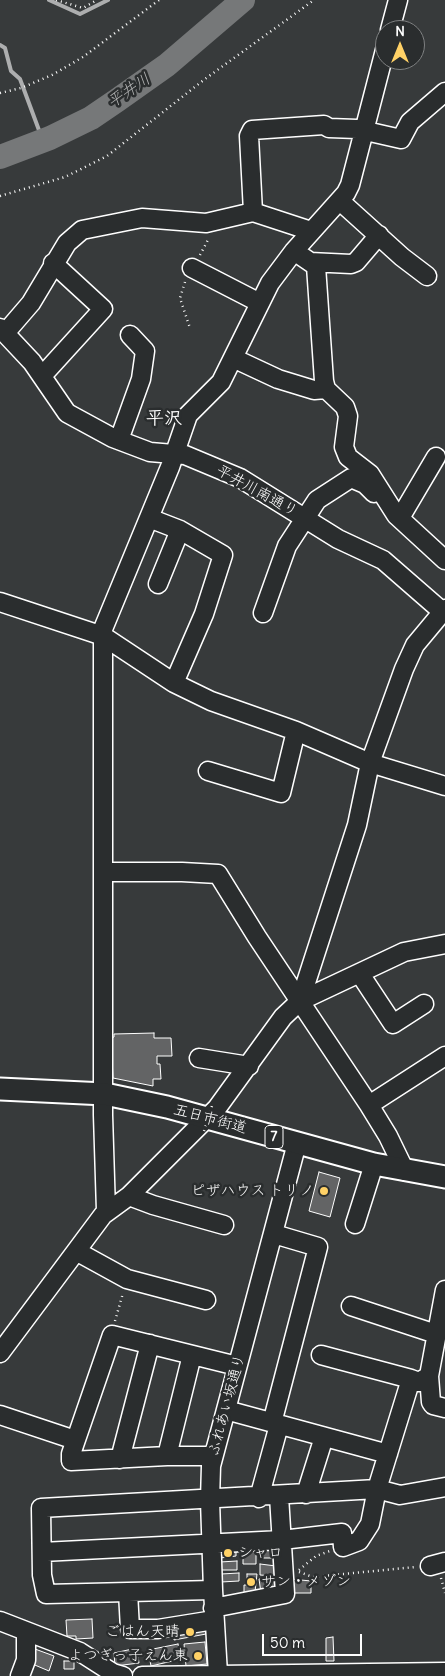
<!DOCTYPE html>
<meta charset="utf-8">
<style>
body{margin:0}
#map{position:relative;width:445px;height:1676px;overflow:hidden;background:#373a3b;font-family:Delius,sans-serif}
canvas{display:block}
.north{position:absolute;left:375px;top:20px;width:50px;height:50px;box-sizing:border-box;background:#2a2d2e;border:1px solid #7f8182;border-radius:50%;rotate:0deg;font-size:14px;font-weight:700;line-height:20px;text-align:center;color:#fff}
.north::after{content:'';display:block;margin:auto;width:18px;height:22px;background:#ffd166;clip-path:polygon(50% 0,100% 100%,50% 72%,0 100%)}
.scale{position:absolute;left:262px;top:1634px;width:100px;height:22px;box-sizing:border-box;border:2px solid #fff;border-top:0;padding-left:6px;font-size:15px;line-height:18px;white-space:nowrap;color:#fff;-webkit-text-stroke:4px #2a2d2e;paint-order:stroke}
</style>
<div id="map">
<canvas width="445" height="1676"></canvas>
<div class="north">N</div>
<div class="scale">50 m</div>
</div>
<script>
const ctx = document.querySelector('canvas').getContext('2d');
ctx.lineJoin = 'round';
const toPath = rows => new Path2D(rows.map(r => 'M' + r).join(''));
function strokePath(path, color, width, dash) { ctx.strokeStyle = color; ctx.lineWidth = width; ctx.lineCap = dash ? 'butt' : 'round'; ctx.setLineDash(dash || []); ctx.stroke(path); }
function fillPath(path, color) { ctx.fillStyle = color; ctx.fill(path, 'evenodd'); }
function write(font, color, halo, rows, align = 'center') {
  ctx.font = font + ' Delius,"Klee One",sans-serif'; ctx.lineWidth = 5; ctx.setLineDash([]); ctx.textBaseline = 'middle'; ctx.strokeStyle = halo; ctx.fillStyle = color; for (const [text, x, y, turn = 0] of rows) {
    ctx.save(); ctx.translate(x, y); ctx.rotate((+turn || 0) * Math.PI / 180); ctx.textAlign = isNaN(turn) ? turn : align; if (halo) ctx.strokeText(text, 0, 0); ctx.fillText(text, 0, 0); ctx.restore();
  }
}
const stream = toPath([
 [49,0,80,14,108,0],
 [0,45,5,48,11,71,20,79,43,141]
]);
const river = toPath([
 [0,157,50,138,91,118,116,101,167,65,243,0]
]);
const building = toPath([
 [154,1033,154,1038,171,1038,172,1056,157,1056,157,1064,160,1064,161,1079,153,1079,153,1086,113,1078,111,1038,114,1037,114,1034,154,1033],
 [319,1172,340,1178,330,1217,309,1211,319,1172],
 [260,1548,275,1548,275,1558,261,1558,260,1548],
 [243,1549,256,1551,256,1564,243,1564,243,1549],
 [236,1551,236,1556,220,1558,219,1552,236,1551],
 [237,1561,237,1570,220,1570,220,1562,237,1561],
 [260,1564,276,1566,276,1576,260,1575,260,1564],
 [239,1573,239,1581,221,1582,221,1574,239,1573],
 [247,1574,257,1574,255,1592,244,1595,244,1585,247,1585,247,1574],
 [277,1578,279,1590,261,1593,259,1579,277,1578],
 [291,1579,311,1581,311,1593,292,1593,291,1579],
 [92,1619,93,1638,76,1639,76,1636,67,1636,66,1620,92,1619],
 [206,1627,206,1634,174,1640,173,1633,206,1627],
 [333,1637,334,1661,326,1661,326,1638,333,1637],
 [205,1642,207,1664,186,1666,184,1644,205,1642],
 [178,1644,181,1659,151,1666,148,1650,178,1644],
 [137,1648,139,1663,115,1666,114,1653,137,1648],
 [35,1649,54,1656,49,1671,30,1663,35,1649],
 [64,1661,74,1661,74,1669,64,1669,64,1661]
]);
const path = toPath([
 [56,0,83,8,97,0],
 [0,93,21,88,52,75,83,57,159,0],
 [0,196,65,177,107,156,205,79,314,0],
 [200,255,209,238],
 [185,282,180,298,190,328],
 [115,1321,123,1293],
 [299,1570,316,1556,330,1551],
 [299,1572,313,1577,415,1567],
 [441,1578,445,1593]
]);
const minor = toPath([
 [390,30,398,0],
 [340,201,402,257,427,276],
 [253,212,249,136,252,130,324,125,329,128,357,129,401,139,410,122,445,92],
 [294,251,316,266,324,381,326,389,345,407,348,416,344,447,348,457,370,474,396,515,445,560],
 [310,262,351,264,356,262,379,235],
 [192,268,260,303],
 [0,328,32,362,67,413,113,438,150,452,185,455,240,478,338,539,383,560,445,614],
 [6,332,31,303,67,243,82,230,142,218,206,223,253,212,311,231],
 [233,358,278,379,314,390,326,389],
 [42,376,103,309,53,263],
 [119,440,141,379,145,351,130,335],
 [149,518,180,530,223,555,204,614,174,683],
 [400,518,436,457],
 [158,584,180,530],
 [0,602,103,636,174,683,211,701,296,731,370,763,445,786],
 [263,613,287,546,317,500,351,478,365,484,374,493],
 [208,771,281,793,296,731],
 [104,872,182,872,218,874,257,937,369,1105,388,1136,405,1171],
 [360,974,393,1024,424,1004],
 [300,1001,357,825,370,763,404,669,415,645,445,609],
 [199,1058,249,1066],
 [369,1105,445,1056],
 [129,1196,153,1205,224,1225],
 [106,1211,103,1115,103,629,170,467,188,415,221,382,270,283,294,251,346,193,350,185,385,50],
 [355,1224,374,1164],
 [76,1251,127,1279,206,1300],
 [445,1290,429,1376,431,1402,433,1405,445,1408],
 [351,1306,436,1334],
 [0,1353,103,1215,129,1196,217,1108,283,1017,300,1001,404,952,445,944],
 [321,1355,411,1379],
 [226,1410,388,1454],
 [0,1415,75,1440],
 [272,1423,318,1247,274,1234],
 [167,1456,192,1355],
 [213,1456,167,1456,71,1461,71,1454,112,1335,237,1366],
 [120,1459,150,1344],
 [306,1494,324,1437],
 [259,1498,279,1425],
 [42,1552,282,1540,342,1533,343,1547,359,1541,370,1524,377,1489,411,1379,419,1382,429,1376],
 [430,1566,445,1562],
 [128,1592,213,1590],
 [213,1608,285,1594,279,1496],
 [214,1620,158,1629,130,1629,128,1592,46,1594,42,1575,41,1508,377,1489,400,1495,445,1487],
 [0,1621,80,1652,113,1673,123,1676],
 [218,1674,213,1590,210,1500,211,1466,297,1143],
 [20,1676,26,1660,26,1633],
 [142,1676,445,1672]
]);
const major = toPath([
 [0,1089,105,1094,167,1107,374,1164,445,1177]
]);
const pathBridge = toPath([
 [204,1131,212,1106]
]);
const markers = [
 [324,1191,5,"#ffd166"],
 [228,1553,5,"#ffd166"],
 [251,1582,5,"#ffd166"],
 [190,1632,5,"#ffd166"],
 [198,1656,5,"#ffd166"]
];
const shields = [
 [274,1137,18]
];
const shieldNames = [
 ["7",274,1137]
];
const streetNames = [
 ["平井川南通り",257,491,29],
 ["五日市街道",210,1119,15],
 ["ふれあい坂通り",227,1405,-75]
];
const poiNames = [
 ["ピザハウス トリノ",314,1191],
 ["シャロ",238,1553,"left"],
 ["サン・メゾン",261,1582,"left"],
 ["ごはん天晴",180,1632],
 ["よつぎっ⼦えん東",188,1656]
];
const waterNames = [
 ["平井川",129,91,-34]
];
const quarterNames = [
 ["平沢",164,419]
];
strokePath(stream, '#adaeaf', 4);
strokePath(river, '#767879', 24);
fillPath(building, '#636465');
strokePath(building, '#fff', 1);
strokePath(minor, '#fff', 21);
strokePath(major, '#fff', 25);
strokePath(path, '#fff', 2.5, [1, 4]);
strokePath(minor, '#2a2d2e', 18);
strokePath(major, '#2a2d2e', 21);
strokePath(pathBridge, '#fff', 2.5, [1, 4]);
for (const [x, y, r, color] of markers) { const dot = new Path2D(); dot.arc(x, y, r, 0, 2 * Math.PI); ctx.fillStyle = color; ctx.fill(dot); strokePath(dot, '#2a2d2e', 2); }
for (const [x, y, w] of shields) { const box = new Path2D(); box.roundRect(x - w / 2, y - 11.5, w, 23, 4); ctx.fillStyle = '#2a2d2e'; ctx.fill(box); strokePath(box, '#fff', 1); }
write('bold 14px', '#fff', null, shieldNames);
write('15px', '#fff', '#2a2d2e', streetNames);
write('15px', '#fff', '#2a2d2e', poiNames, 'right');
write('italic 16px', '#b4b5b5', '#2a2d2e', waterNames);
write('bold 18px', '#fff', '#2a2d2e', quarterNames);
</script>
